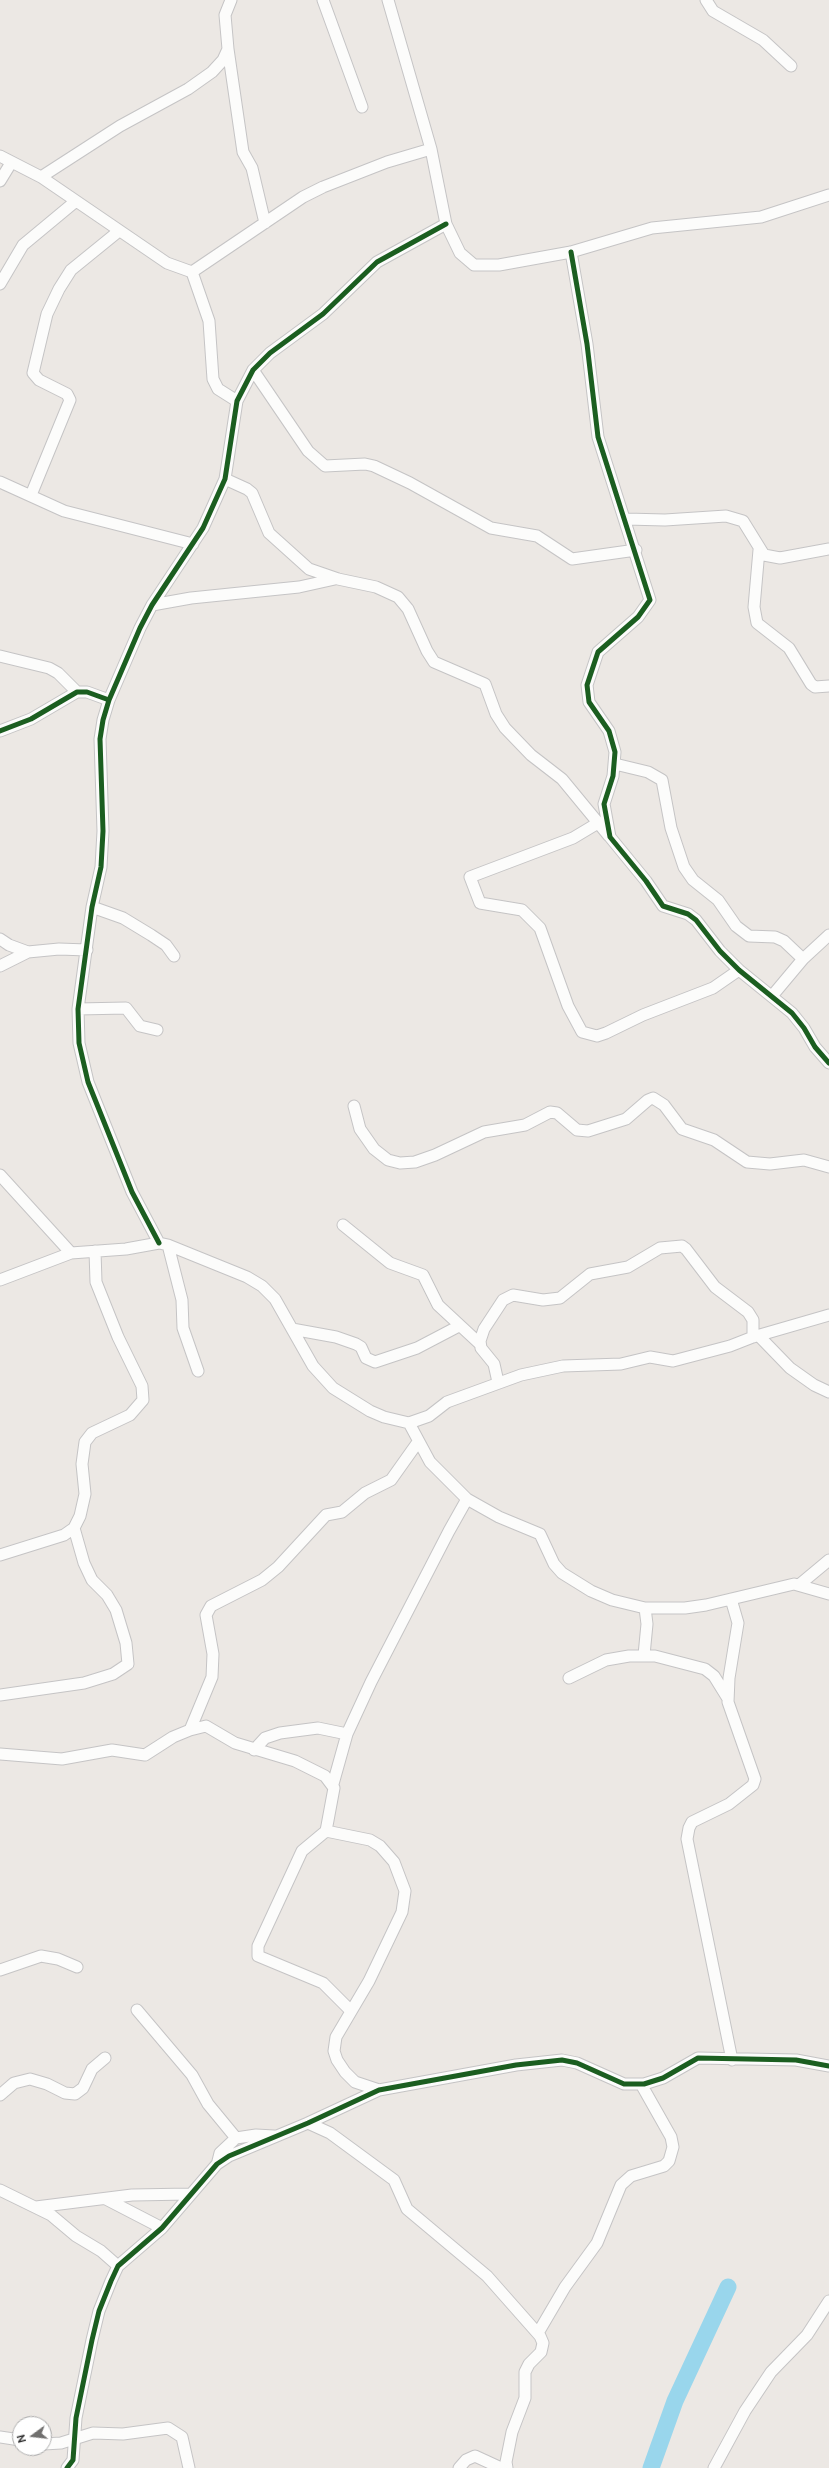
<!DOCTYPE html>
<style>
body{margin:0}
#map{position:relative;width:829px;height:2468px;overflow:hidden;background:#ece8e4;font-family:Ubuntu,sans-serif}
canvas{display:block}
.north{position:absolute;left:12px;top:2416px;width:40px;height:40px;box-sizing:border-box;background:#fff;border:1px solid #ababab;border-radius:50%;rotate:255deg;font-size:11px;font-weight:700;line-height:16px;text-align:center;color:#2e2e2e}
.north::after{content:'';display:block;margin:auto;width:14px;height:18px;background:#706f6e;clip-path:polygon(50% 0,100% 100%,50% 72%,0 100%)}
</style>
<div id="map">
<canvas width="829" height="2468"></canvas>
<div class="north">N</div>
</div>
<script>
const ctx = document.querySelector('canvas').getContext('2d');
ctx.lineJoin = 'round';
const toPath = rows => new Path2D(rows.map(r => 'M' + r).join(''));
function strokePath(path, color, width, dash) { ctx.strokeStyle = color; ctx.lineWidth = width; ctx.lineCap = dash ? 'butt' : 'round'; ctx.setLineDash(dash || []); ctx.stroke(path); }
const river = toPath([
 [651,2468,675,2401,728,2287]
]);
const minor = toPath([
 [323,0,362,107],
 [388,0,431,149,446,224,460,253,474,265,499,265,571,252,652,228,761,217,829,195],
 [706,0,713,11,763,40,791,66],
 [228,49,243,152,252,168,265,223],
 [0,156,41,177,167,263,192,272,303,197,323,187,387,162,431,149],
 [41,177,120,126,188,89,212,72,223,60,228,49,225,15,231,0],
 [0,181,11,163],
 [571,252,587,344,598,437,650,600,638,617,598,652,587,685,589,702,609,731,615,752,613,776,604,804,610,837,646,881,663,906,688,914,696,920,720,951,739,970,792,1013,804,1028,815,1047,829,1063],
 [192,272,209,321,213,379,218,389,237,401],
 [0,284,23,245,76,201],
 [253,370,308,451,325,466,365,464,374,466,410,483,491,528,537,536,572,559,636,550],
 [225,479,247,489,252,493,269,533,309,569,338,579,376,587,398,597,408,609,427,651,434,662,485,684,496,714,505,728,531,755,562,779,609,836],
 [0,482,64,511,193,544],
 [31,495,70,400,67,394,39,380,33,373,47,314,59,289,71,270,119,231],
 [626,519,665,520,726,516,743,521,764,555,780,558,829,549],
 [759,550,754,607,757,623,789,648,811,684,815,687,829,686],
 [152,605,191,598,299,587,335,579],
 [0,656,49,668,58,673,77,692],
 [0,731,31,719,77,692,87,692,109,700],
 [615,764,648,772,662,780,671,828,684,867,693,880,718,900,736,926,749,936,775,937,784,941,803,959],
 [598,823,573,838,470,877,480,903,522,910,540,928,568,1006,582,1032,597,1036,606,1033,643,1015,713,988,739,970],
 [92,907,123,918,151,935,166,945,174,956],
 [0,939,9,945,28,952],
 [0,966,28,952,59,949,87,950],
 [772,996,803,959,829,935],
 [78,1009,126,1008,140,1026,157,1030],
 [354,1106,360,1129,374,1149,388,1160,400,1163,415,1162,435,1155,484,1132,525,1125,550,1112,557,1113,577,1130,588,1131,626,1119,648,1100,653,1098,664,1105,682,1129,714,1140,747,1162,770,1164,804,1160,829,1167],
 [0,1175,71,1253],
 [343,1225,390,1263,423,1275,438,1305,480,1344],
 [159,1243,132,1192,88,1082,79,1043,78,1009,92,907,101,867,103,831,100,739,103,720,109,700,140,628,152,605,203,528,225,479,237,401,253,370,270,353,323,314,377,262,446,224],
 [168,1245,182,1300,183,1328,198,1371],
 [0,1280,71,1253,126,1249,159,1243,168,1245,247,1277,262,1286,275,1299,313,1366,333,1388,370,1411,384,1417,409,1423,429,1416,447,1402,521,1375,563,1366,621,1364,650,1357,673,1361,730,1346,753,1337,829,1315],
 [292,1329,336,1337,356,1344,361,1347,366,1358,375,1362,417,1348,459,1326],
 [758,1335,790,1368,814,1385,829,1392],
 [498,1382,494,1364,481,1348,480,1341,484,1329,503,1300,513,1295,543,1300,560,1298,590,1274,628,1267,660,1248,682,1246,686,1249,715,1287,748,1312,753,1320,753,1337],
 [409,1423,430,1462,467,1499,499,1517,540,1534,554,1564,562,1573,591,1591,612,1600,645,1608,685,1608,706,1605,794,1584,829,1594],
 [0,1555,64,1535,74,1528,80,1516,85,1494,82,1464,85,1442,92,1433,130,1415,143,1400,142,1386,118,1337,96,1282,95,1251],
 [799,1585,829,1560],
 [731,1599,738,1623,729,1678,728,1702,755,1779,753,1785,729,1804,692,1822,689,1828,687,1839,732,2060],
 [644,1655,647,1624,645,1608],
 [569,1678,606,1660,629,1656,655,1656,705,1669,714,1676,727,1697],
 [0,1695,84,1683,113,1674,128,1664,126,1643,116,1610,107,1595,92,1580,84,1563,74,1528],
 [190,1730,212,1677,213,1654,206,1615,211,1606,262,1580,278,1567,326,1515,342,1512,365,1493,391,1480,418,1442],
 [254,1750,265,1738,280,1733,318,1728,347,1734],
 [0,1754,62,1759,112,1750,145,1755,173,1737,190,1730,206,1726,235,1743,295,1761,325,1776,334,1788,326,1831,302,1851,258,1946,258,1956,323,1983,351,2011],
 [333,1784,347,1734,371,1682,449,1531,467,1499],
 [326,1831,370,1840,380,1846,394,1862,405,1891,402,1912,369,1981,336,2037,334,2051,337,2060,345,2072,355,2082,379,2090],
 [0,1970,41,1956,58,1959,77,1967],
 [137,2010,192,2075,208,2104,236,2138],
 [0,2095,14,2083,30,2079,47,2084,65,2093,75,2094,83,2088,92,2069,105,2058],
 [308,2123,330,2133,394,2180,407,2209,487,2276,540,2336,543,2343,541,2352,529,2364,525,2372,525,2398,512,2432,506,2462,507,2468],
 [218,2161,220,2153,236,2138,256,2135,274,2136],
 [0,2190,51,2215,76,2236,101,2251,118,2266],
 [106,2199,162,2228],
 [36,2207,132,2195,190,2194],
 [538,2333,565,2287,597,2243,621,2185,631,2176,664,2166,669,2161,673,2147,671,2137,641,2084],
 [0,2437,20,2440],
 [44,2444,61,2443,93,2433,123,2434,168,2428,182,2437,189,2468],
 [67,2468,73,2460,76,2418,92,2340,99,2311,111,2281,118,2266,162,2228,217,2164,229,2156,308,2123,379,2090,516,2065,562,2060,577,2063,624,2084,644,2084,663,2078,698,2058,796,2060,829,2066],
 [459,2468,466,2460,475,2456,501,2468],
 [714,2468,745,2411,771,2372,807,2335,829,2301]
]);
const cycleway = toPath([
 [571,252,587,344,598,437,650,600,638,617,598,652,587,685,589,702,609,731,615,752,613,776,604,804,610,837,646,881,663,906,688,914,696,920,720,951,739,970,792,1013,804,1028,815,1047,829,1063],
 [0,731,31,719,77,692,87,692,109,700],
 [159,1243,132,1192,88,1082,79,1043,78,1009,92,907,101,867,103,831,100,739,103,720,109,700,140,628,152,605,203,528,225,479,237,401,253,370,270,353,323,314,377,262,446,224],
 [67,2468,73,2460,76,2418,92,2340,99,2311,111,2281,118,2266,162,2228,217,2164,229,2156,308,2123,379,2090,516,2065,562,2060,577,2063,624,2084,644,2084,663,2078,698,2058,796,2060,829,2066]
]);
strokePath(river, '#99d6ec', 17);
strokePath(minor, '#c5c4c5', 13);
strokePath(minor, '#fcfcfb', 11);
strokePath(cycleway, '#1b5e20', 5);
</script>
